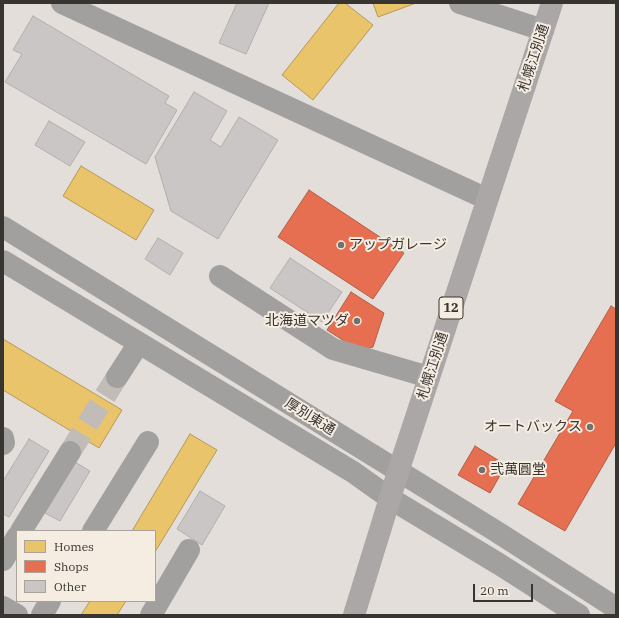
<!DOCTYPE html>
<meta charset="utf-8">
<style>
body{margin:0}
#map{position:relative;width:619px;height:618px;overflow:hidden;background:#e3ded9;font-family:"IBM Plex Serif",serif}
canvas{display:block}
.frame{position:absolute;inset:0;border:4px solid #383531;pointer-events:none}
.legend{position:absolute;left:16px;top:530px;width:140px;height:72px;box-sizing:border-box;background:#f5ece2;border:1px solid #a9a39b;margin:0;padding:5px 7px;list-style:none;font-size:12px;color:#383531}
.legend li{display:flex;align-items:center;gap:8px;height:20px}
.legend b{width:20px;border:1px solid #a9a39b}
.scale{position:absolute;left:473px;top:584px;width:60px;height:18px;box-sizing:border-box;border:2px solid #383531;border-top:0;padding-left:5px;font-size:12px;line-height:14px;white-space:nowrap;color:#383531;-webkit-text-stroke:3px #f5ece2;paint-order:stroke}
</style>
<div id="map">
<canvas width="619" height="618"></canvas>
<div class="frame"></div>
<ul class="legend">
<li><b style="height:11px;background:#e9c46a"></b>Homes</li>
<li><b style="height:11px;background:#e76f51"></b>Shops</li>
<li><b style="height:11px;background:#cac6c5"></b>Other</li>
</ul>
<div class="scale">20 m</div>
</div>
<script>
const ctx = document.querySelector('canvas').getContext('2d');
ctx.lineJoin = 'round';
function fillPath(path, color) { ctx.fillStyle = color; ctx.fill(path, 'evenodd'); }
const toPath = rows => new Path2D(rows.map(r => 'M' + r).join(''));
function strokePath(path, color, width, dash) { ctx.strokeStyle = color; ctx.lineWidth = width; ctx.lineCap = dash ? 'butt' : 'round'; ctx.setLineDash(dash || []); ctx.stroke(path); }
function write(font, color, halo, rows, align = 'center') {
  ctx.font = font + ' "IBM Plex Serif","Noto Sans JP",serif'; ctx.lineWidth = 4; ctx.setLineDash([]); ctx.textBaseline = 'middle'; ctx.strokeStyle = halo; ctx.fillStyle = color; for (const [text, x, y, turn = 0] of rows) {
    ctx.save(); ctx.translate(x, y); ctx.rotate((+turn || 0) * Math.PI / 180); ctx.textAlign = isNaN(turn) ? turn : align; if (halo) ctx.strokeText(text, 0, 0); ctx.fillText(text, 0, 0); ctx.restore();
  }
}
const homes = toPath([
 [339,3,345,3,373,25,313,100,282,75,339,3],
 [373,3,416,3,378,17,373,3],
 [81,166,154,210,136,240,63,196,81,166],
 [3,339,122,410,99,448,3,390,3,339],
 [190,434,217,450,155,552,155,531,132,531,190,434],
 [90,601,126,601,117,615,81,615,90,601]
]);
const shops = toPath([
 [309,190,404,253,373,299,278,237,309,190],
 [351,292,384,313,373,347,360,351,327,330,351,292],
 [611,306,616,309,616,443,565,531,518,504,573,411,555,401,611,306],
 [475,446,506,465,490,493,458,475,475,446]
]);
const building = toPath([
 [237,3,269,3,246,54,219,43,237,3],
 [33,16,169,96,165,103,177,110,146,164,5,82,22,54,13,50,33,16],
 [194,92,227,111,210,140,221,147,239,117,278,140,218,239,171,211,155,157,194,92],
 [49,121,85,142,70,166,35,145,49,121],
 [158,238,183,253,170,275,145,259,158,238],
 [290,258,342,292,322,322,270,288,290,258],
 [29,439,49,451,9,517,3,514,3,481,29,439],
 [75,462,90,471,60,521,45,513,75,462],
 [200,491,225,506,202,545,177,529,200,491]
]);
const minorTunnel = toPath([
 [70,452,117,377]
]);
const minor = toPath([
 [62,3,487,199],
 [460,3,543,30],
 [3,227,494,530,616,608],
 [3,261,353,472,391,499,499,564,579,615],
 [220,276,333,349,429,377],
 [117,377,139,343],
 [3,438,4,443,3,444],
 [21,531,70,452],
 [93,531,148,442],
 [3,560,17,537],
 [3,607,17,615],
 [42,615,50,601],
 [151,615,189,550]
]);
const highway = toPath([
 [354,615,398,472,552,3]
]);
const markers = [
 [341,245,4,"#74706c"],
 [357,321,4,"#74706c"],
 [590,427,4,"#74706c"],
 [482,470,4,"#74706c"]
];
const shields = [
 [451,308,24]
];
const shieldNames = [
 ["12",451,308]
];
const streetNames = [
 ["札幌江別通",534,58,-72],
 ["札幌江別通",433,366,-72],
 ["厚別東通",310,417,32]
];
const poiNames = [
 ["アップガレージ",349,245],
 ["北海道マツダ",349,321,"right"],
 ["オートバックス",582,427,"right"],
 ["弐萬圓堂",490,470]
];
fillPath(homes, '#e9c46a');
strokePath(homes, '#b49959', 1);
fillPath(shops, '#e76f51');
strokePath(shops, '#b25e47', 1);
fillPath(building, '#cac6c5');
strokePath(building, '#b2aeac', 1);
strokePath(minorTunnel, '#c1bcb7', 22, [22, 11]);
strokePath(minor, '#a2a09f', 22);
strokePath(highway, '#aba7a6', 22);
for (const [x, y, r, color] of markers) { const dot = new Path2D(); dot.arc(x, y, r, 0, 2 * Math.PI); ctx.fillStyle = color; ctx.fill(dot); strokePath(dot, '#f5ece2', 1.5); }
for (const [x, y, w] of shields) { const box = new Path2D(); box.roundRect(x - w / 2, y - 11, w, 22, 3); ctx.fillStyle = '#f5ece2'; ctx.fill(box); strokePath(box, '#383531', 1); }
write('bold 13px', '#383531', null, shieldNames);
write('14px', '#383531', '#f5ece2', streetNames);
write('14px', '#383531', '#f5ece2', poiNames, 'left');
</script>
